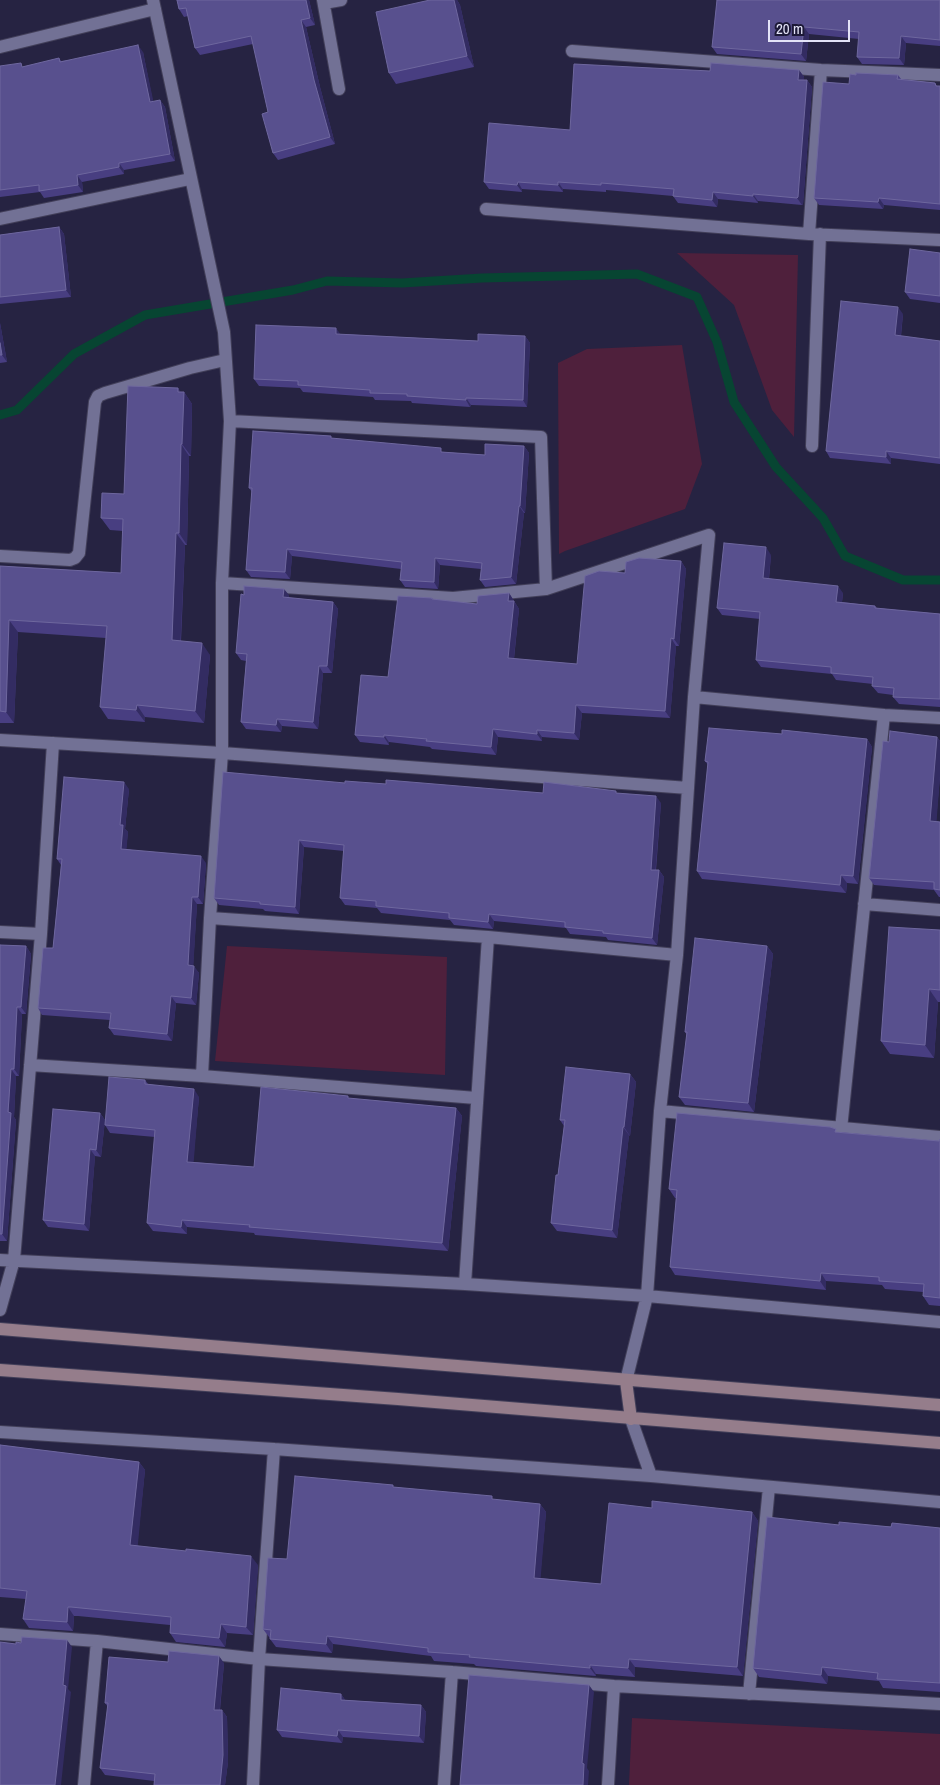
<!DOCTYPE html>
<style>
body{margin:0}
#map{position:relative;width:940px;height:1785px;overflow:hidden;background:#262342;font-family:"Archivo Narrow",sans-serif}
canvas{display:block}
.scale{position:absolute;left:768px;top:20px;width:82px;height:22px;box-sizing:border-box;border:2px solid #e3e3f7;border-top:0;padding-left:6px;font-size:15px;line-height:18px;white-space:nowrap;color:#e3e3f7;-webkit-text-stroke:4px #1c1937;paint-order:stroke}
</style>
<div id="map">
<canvas width="940" height="1785"></canvas>
<div class="scale">20 m</div>
</div>
<script>
const ctx = document.querySelector('canvas').getContext('2d');
ctx.lineJoin = 'round';
function fillPath(path, color) { ctx.fillStyle = color; ctx.fill(path, 'evenodd'); }
const toPath = rows => new Path2D(rows.map(r => 'M' + r).join(''));
function strokePath(path, color, width, dash) { ctx.strokeStyle = color; ctx.lineWidth = width; ctx.lineCap = dash ? 'butt' : 'round'; ctx.setLineDash(dash || []); ctx.stroke(path); }
const green = toPath([
 [677,253,798,255,794,437,772,410,734,305],
 [682,345,702,464,685,509,565,551,559,554,558,363,587,349],
 [227,946,447,957,445,1075,215,1061],
 [632,1718,940,1734,940,1785,629,1785]
]);
const stream = toPath([
 [0,415,17,410,74,354,145,315,293,290,327,281,402,283,482,278,637,274,697,297,717,342,734,402,776,467,823,518,845,556,903,580,940,580]
]);
const minor = toPath([
 [153,0,224,332,230,421,222,583,222,753,210,918,202,1076],
 [323,0,339,89],
 [324,3,341,0],
 [0,47,155,9],
 [572,51,821,70,940,75],
 [486,209,809,234,940,240],
 [0,219,190,179],
 [809,234,821,70],
 [230,421,541,437,546,589],
 [812,446,820,234],
 [0,556,70,560,75,558,79,553,95,402,98,396,105,393,190,368,225,360],
 [222,583,453,598,546,589,709,535,694,697,677,955,660,1111,647,1296,626,1381],
 [694,697,884,715,940,718],
 [0,740,222,753,688,788],
 [864,904,940,910],
 [210,918,488,937,677,955],
 [0,932,41,934],
 [30,1065,202,1076,476,1098],
 [660,1111,940,1137],
 [841,1129,884,715],
 [0,1260,465,1284,647,1296,940,1322],
 [465,1284,488,937],
 [0,1310,14,1260,41,934,53,743],
 [631,1419,651,1476],
 [0,1432,274,1449,651,1476,940,1502],
 [0,1634,97,1641,259,1659,452,1672,614,1686,940,1704],
 [749,1694,769,1487],
 [84,1785,97,1641],
 [253,1785,259,1659,274,1449],
 [444,1785,452,1672],
 [608,1785,614,1686]
]);
const secondary = toPath([
 [0,1329,940,1405],
 [0,1370,398,1399,940,1443],
 [626,1381,631,1419]
]);
const wall = toPath([
 [177,0,309,0,315,25,306,27,320,87,335,144,278,160,273,153,268,112,253,44,200,55,195,48,188,16,184,17,179,9],
 [430,0,457,0,460,5,474,67,396,84,389,73],
 [717,0,940,0,940,46,906,43,904,65,862,64,857,57,859,39,809,34,806,61,717,54,712,47],
 [143,52,153,102,160,100,165,107,175,161,124,170,124,174,82,182,83,192,44,198,40,192,0,197,0,66,24,67,59,58,61,61],
 [799,70,804,77,803,80,807,80,812,87,803,204,802,205,758,201,758,203,718,199,717,207,678,203,673,196,606,190,606,192,563,189,563,192,522,189,522,192,489,189,484,182,570,130,710,71],
 [856,75,898,75,901,79,935,83,937,86,940,86,940,210,884,205,883,209,819,205,814,198,849,84],
 [59,227,64,234,71,297,0,304,0,235],
 [940,253,940,303,910,299,905,292],
 [903,314,901,336,940,341,940,464,891,458,891,464,830,458,826,451],
 [0,323,7,362,0,363],
 [341,334,478,341,525,336,530,343,527,407,471,405,470,407,412,403,411,401,375,400,373,397,303,392,300,388,259,386,254,379],
 [178,388,180,392,184,392,192,404,191,456,189,456,187,545,185,545,181,641,210,655,204,723,145,717,145,722,108,719,100,707,106,638,18,632,14,723,0,723,0,566,121,573,123,531,110,530,101,518,124,494],
 [332,438,444,452,485,455,524,446,529,453,525,513,524,513,516,584,485,587,480,580,481,569,440,565,438,589,405,587,400,580,401,569,292,556,290,579,251,577,246,570,252,492,249,488],
 [771,555,769,579,843,593,842,602,875,606,877,608,940,614,940,707,899,704,893,697,893,695,878,693,872,686,873,684,836,680,832,674,761,667,756,660,760,619,722,615,717,608],
 [681,561,686,569,679,646,676,646,670,718,582,713,579,740,542,737,542,741,498,737,496,755,432,749,430,747,389,742,389,745,360,742,355,735,388,677,432,598,434,600,477,604,509,593,519,609,514,659,577,664,625,573],
 [289,595,289,598,333,602,338,609,332,673,323,673,318,729,282,726,281,732,246,729,241,722,246,661,241,660,236,653],
 [782,734,867,739,872,747,858,884,847,883,846,893,702,879,697,871,708,765,705,761],
 [937,737,940,741,940,776,936,821,940,822,940,897,939,897,934,890,874,885,869,878,889,742],
 [345,783,543,793,618,793,661,803,656,870,659,870,664,877,657,945,608,940,606,937,570,934,566,928,494,921,493,929,454,925,450,920,381,913,377,908,345,905,340,898,344,851,304,847,299,914,265,911,263,909,219,905,214,898],
 [129,789,125,829,128,832,126,849,206,863,203,904,197,904,193,966,199,973,196,1005,176,1003,172,1041,114,1035,109,1028,110,1020,42,1015,38,1008,53,948,61,865,57,859],
 [940,930,940,1002,938,1002,934,1058,890,1054,881,1041],
 [0,945,26,946,31,954,26,1014,22,1014,19,1076,16,1076,14,1117,16,1120,7,1241,0,1241],
 [767,946,773,954,754,1112,685,1105,679,1097,687,1035,685,1032],
 [630,1074,636,1082,630,1136,629,1135,617,1238,557,1231,551,1223,558,1175,564,1126,560,1120],
 [145,1080,148,1084,199,1097,193,1162,254,1167,349,1099,456,1108,462,1116,448,1251,255,1235,254,1233,187,1227,187,1234,153,1231,147,1223,155,1137,110,1133,105,1125],
 [100,1113,105,1120,101,1157,95,1156,89,1231,48,1227,43,1220],
 [838,1132,939,1141,940,1139,940,1306,929,1305,923,1296,923,1292,885,1289,882,1285,826,1281,826,1290,675,1275,670,1267,676,1198,675,1198,669,1189],
 [0,1445,139,1462,145,1470,137,1546,258,1565,253,1635,227,1633,225,1647,176,1642,170,1633,170,1625,78,1616,74,1616,73,1631,29,1628,23,1619,26,1599,0,1597],
 [395,1487,495,1500,540,1504,546,1512,540,1578,601,1584,652,1508,752,1512,758,1521,743,1676,635,1667,635,1677,596,1674,596,1676,476,1666,474,1664,434,1661,431,1656,333,1644,332,1653,276,1647,270,1639,270,1638,269,1637,263,1629,287,1559],
 [839,1525,940,1528,940,1692,883,1688,879,1681,828,1676,827,1684,759,1677,753,1668],
 [168,1662,224,1663,220,1710,222,1710,227,1717,228,1762,225,1785,154,1785,154,1781,105,1775,100,1768,108,1707,105,1703],
 [341,1694,345,1700,421,1705,426,1712,424,1743,343,1737,342,1743,282,1737,277,1730]
]);
const shadedWall = toPath([
 [306,0,309,0,315,25,310,18],
 [454,0,457,0,460,5,474,67,467,56],
 [301,20,306,27,320,87,335,144,330,137,314,80],
 [804,27,809,34,806,61,801,54],
 [901,36,906,43,904,65,899,58],
 [138,45,143,52,155,109,150,102],
 [799,70,804,77,803,87,798,80],
 [807,80,812,87,803,204,802,205,797,198],
 [160,100,165,107,175,161,170,154],
 [119,163,124,170,124,174,119,167],
 [77,175,82,182,83,192,78,185],
 [518,182,522,189,522,192,517,185],
 [558,182,563,189,563,192,558,185],
 [713,192,718,199,717,207,712,200],
 [753,194,758,201,758,203,753,196],
 [879,198,884,205,883,209,878,202],
 [59,227,64,234,71,297,66,290],
 [898,307,903,314,900,342,895,335],
 [0,323,7,362,2,355,0,343],
 [336,328,341,335,336,334],
 [525,336,530,343,527,407,523,400],
 [178,388,184,397,184,392,192,404,191,456,182,444],
 [466,398,471,405,470,407,466,400],
 [181,444,189,456,187,545,179,533],
 [524,446,529,453,525,513,520,506],
 [886,451,891,458,891,464,886,457],
 [519,506,524,513,516,584,511,577],
 [176,533,185,545,180,652,172,640],
 [766,547,771,555,768,586,763,578],
 [287,549,292,556,290,579,285,572],
 [435,558,440,565,438,589,434,582],
 [681,561,686,569,679,646,674,639],
 [838,586,843,593,841,610,836,602],
 [284,589,289,595,288,604,283,597],
 [509,593,519,609,513,666,508,658,508,601],
 [333,602,338,609,332,673,327,666],
 [9,620,18,632,14,723,6,712],
 [671,638,676,646,670,718,665,711],
 [202,643,210,655,204,723,195,711],
 [319,666,323,673,318,729,313,722],
 [137,705,145,717,145,722,136,710],
 [576,705,582,713,579,740,574,733],
 [277,719,282,726,281,732,276,725],
 [493,729,498,737,496,755,491,747],
 [537,730,542,737,542,741,537,734],
 [384,735,389,742,389,745,384,737],
 [937,737,940,741,940,776,936,829,930,821],
 [867,739,872,747,858,884,853,876],
 [124,782,129,789,125,829,128,832,126,856,121,849,120,825],
 [656,796,661,803,655,876,651,870],
 [299,840,304,847,299,914,295,907],
 [201,856,206,863,203,904,198,897],
 [659,870,664,877,657,945,652,938],
 [841,875,847,883,846,893,840,885],
 [192,897,197,904,193,972,188,965],
 [489,914,494,921,493,929,488,922],
 [26,946,31,954,26,1014,21,1007],
 [767,946,773,954,754,1112,748,1103],
 [194,966,199,973,196,1005,191,998],
 [929,989,938,1002,934,1058,925,1045],
 [171,996,176,1003,172,1041,167,1034],
 [17,1007,22,1014,19,1076,14,1069],
 [11,1069,16,1076,14,1117,16,1120,7,1241,2,1234],
 [630,1074,636,1082,630,1136,624,1127],
 [194,1089,199,1097,193,1170,187,1162],
 [456,1108,462,1116,448,1251,442,1243],
 [100,1113,105,1120,101,1157,96,1150],
 [623,1127,629,1135,617,1238,612,1230],
 [90,1149,95,1156,89,1231,84,1224],
 [182,1220,187,1227,187,1234,181,1227],
 [821,1273,826,1281,826,1290,820,1281],
 [139,1462,145,1470,137,1554,130,1545],
 [540,1504,546,1512,540,1586,534,1578],
 [752,1512,758,1521,743,1676,737,1667],
 [251,1556,258,1565,253,1635,246,1627],
 [68,1607,74,1616,73,1631,67,1622],
 [221,1624,227,1633,225,1647,219,1638],
 [327,1636,333,1644,332,1653,326,1644],
 [67,1640,72,1647,68,1689,71,1692,61,1785,55,1785],
 [219,1656,224,1663,219,1717,214,1710],
 [629,1659,635,1667,635,1677,628,1668],
 [590,1665,596,1674,596,1676,590,1668],
 [822,1667,828,1676,827,1684,821,1675],
 [589,1685,594,1692,587,1768,589,1771,588,1785,583,1785,582,1763],
 [341,1694,346,1701,341,1700],
 [421,1705,426,1712,424,1743,419,1736],
 [222,1710,227,1717,228,1762,225,1785,220,1785],
 [338,1730,343,1737,342,1743,337,1736]
]);
const building = toPath([
 [177,0,306,0,310,18,301,20,314,80,330,137,273,153,262,114,268,112,251,36,195,48,186,8,179,9,177,0],
 [430,0,454,0,467,56,389,73,376,12,430,0],
 [717,0,940,0,940,40,901,36,899,58,857,57,859,32,804,27,801,54,712,47,717,0],
 [138,45,150,102,160,100,170,154,119,163,119,167,77,175,78,185,39,191,39,185,0,190,0,66,21,63,22,67,59,58,60,62,138,45],
 [711,63,799,70,798,80,807,80,798,197,797,198,753,194,753,196,713,192,712,200,673,196,674,189,601,183,601,185,558,182,558,185,518,182,517,185,484,182,489,123,570,130,574,64,710,71,711,63],
 [856,73,898,75,897,79,935,83,936,86,940,86,940,204,879,198,878,202,814,198,823,82,849,84,850,74,856,75,856,73],
 [59,227,66,290,0,297,0,235,59,227],
 [910,249,940,253,940,296,905,292,910,249],
 [841,301,898,307,895,335,940,341,940,458,886,451,886,457,826,451,841,301],
 [256,325,336,328,336,334,478,341,478,334,525,336,523,400,466,398,466,400,407,396,407,394,370,393,370,390,298,385,298,381,254,379,256,325],
 [0,343,2,355,0,355,0,343],
 [128,386,178,388,178,392,184,392,182,444,181,444,179,533,176,533,172,640,202,643,195,711,137,705,136,710,100,707,107,626,9,620,6,712,0,711,0,566,121,573,123,519,101,518,102,493,124,494,128,386],
 [253,431,331,436,331,438,441,448,441,452,485,455,485,444,524,446,520,506,519,506,511,577,480,580,482,563,435,558,434,582,400,580,402,562,287,549,285,572,246,570,252,488,249,488,253,431],
 [724,543,766,547,763,578,838,586,836,602,875,606,875,608,940,614,940,699,893,697,894,688,872,686,873,677,831,673,831,667,756,660,760,612,717,608,724,543],
 [639,558,681,561,674,639,671,638,665,711,576,705,574,733,537,730,537,734,493,729,491,747,426,741,427,739,384,735,384,737,355,735,361,675,388,677,398,596,432,598,432,599,477,604,478,596,509,593,508,601,514,601,508,658,577,664,585,576,599,571,625,573,626,562,639,558],
 [244,586,284,589,283,597,333,602,327,666,319,666,313,722,277,719,276,725,241,722,247,654,236,653,241,594,244,595,244,586],
 [709,728,782,734,782,730,867,739,853,876,841,875,840,885,697,871,708,762,705,761,709,728],
 [890,731,937,737,930,821,940,822,940,890,934,889,934,882,869,878,883,741,889,742,890,731],
 [223,772,345,783,345,781,386,784,386,780,543,793,544,782,616,791,616,793,656,796,651,870,659,870,652,938,603,933,603,931,565,927,565,922,489,914,488,922,449,918,449,913,376,906,376,901,340,898,344,845,299,840,295,907,260,904,260,902,214,898,223,772],
 [64,777,124,782,120,825,123,825,121,849,201,856,198,897,192,897,188,965,194,966,191,998,171,996,167,1034,109,1028,111,1013,38,1008,43,948,53,948,62,859,57,859,64,777],
 [889,927,940,930,940,990,929,989,925,1045,881,1041,889,927],
 [695,938,767,946,748,1103,679,1097,687,1032,685,1032,695,938],
 [0,945,26,946,21,1007,17,1007,14,1069,11,1069,8,1112,11,1113,2,1234,0,1234,0,945],
 [566,1067,630,1074,624,1127,623,1127,612,1230,551,1223,556,1175,558,1175,565,1120,560,1120,566,1067],
 [109,1077,145,1080,145,1084,194,1089,187,1162,254,1167,261,1087,348,1096,348,1098,456,1108,442,1243,249,1227,250,1225,182,1220,181,1227,147,1223,155,1130,105,1125,109,1077],
 [53,1109,100,1113,96,1150,90,1149,84,1224,43,1220,53,1109],
 [677,1113,830,1127,836,1129,835,1132,939,1141,940,1139,940,1298,923,1296,924,1284,879,1281,879,1277,821,1273,820,1281,670,1267,677,1190,669,1189,677,1113],
 [0,1445,139,1462,130,1545,186,1551,186,1549,251,1556,246,1627,221,1624,219,1638,170,1633,171,1617,71,1607,68,1607,67,1622,23,1619,27,1591,0,1588,0,1445],
 [295,1476,393,1485,393,1487,492,1496,492,1499,540,1504,534,1578,601,1584,609,1503,652,1508,652,1501,752,1512,737,1667,629,1659,628,1668,590,1665,590,1668,469,1657,470,1655,428,1652,428,1648,327,1636,326,1644,270,1639,271,1630,263,1629,268,1558,287,1559,295,1476],
 [767,1517,839,1525,839,1522,891,1527,892,1523,940,1528,940,1683,877,1679,878,1673,822,1667,821,1675,753,1668,767,1517],
 [22,1637,67,1640,63,1685,66,1686,55,1785,0,1785,0,1642,16,1644,16,1642,21,1643,22,1637],
 [169,1651,219,1656,214,1710,222,1710,223,1755,220,1785,154,1785,155,1774,100,1768,108,1703,105,1703,109,1657,168,1662,169,1651],
 [469,1675,589,1685,582,1763,584,1764,583,1785,460,1785,469,1675],
 [281,1688,341,1694,341,1700,421,1705,419,1736,338,1730,337,1736,277,1730,281,1688]
]);
fillPath(green, '#4f203c');
strokePath(stream, '#074532', 9);
strokePath(minor, '#423f59', 14);
strokePath(secondary, '#423f59', 14);
strokePath(minor, '#727195', 12);
strokePath(secondary, '#957d8b', 12);
fillPath(wall, '#483e81');
fillPath(shadedWall, '#332c62');
fillPath(building, '#58508e');
strokePath(building, '#6e679e', 1);
</script>
